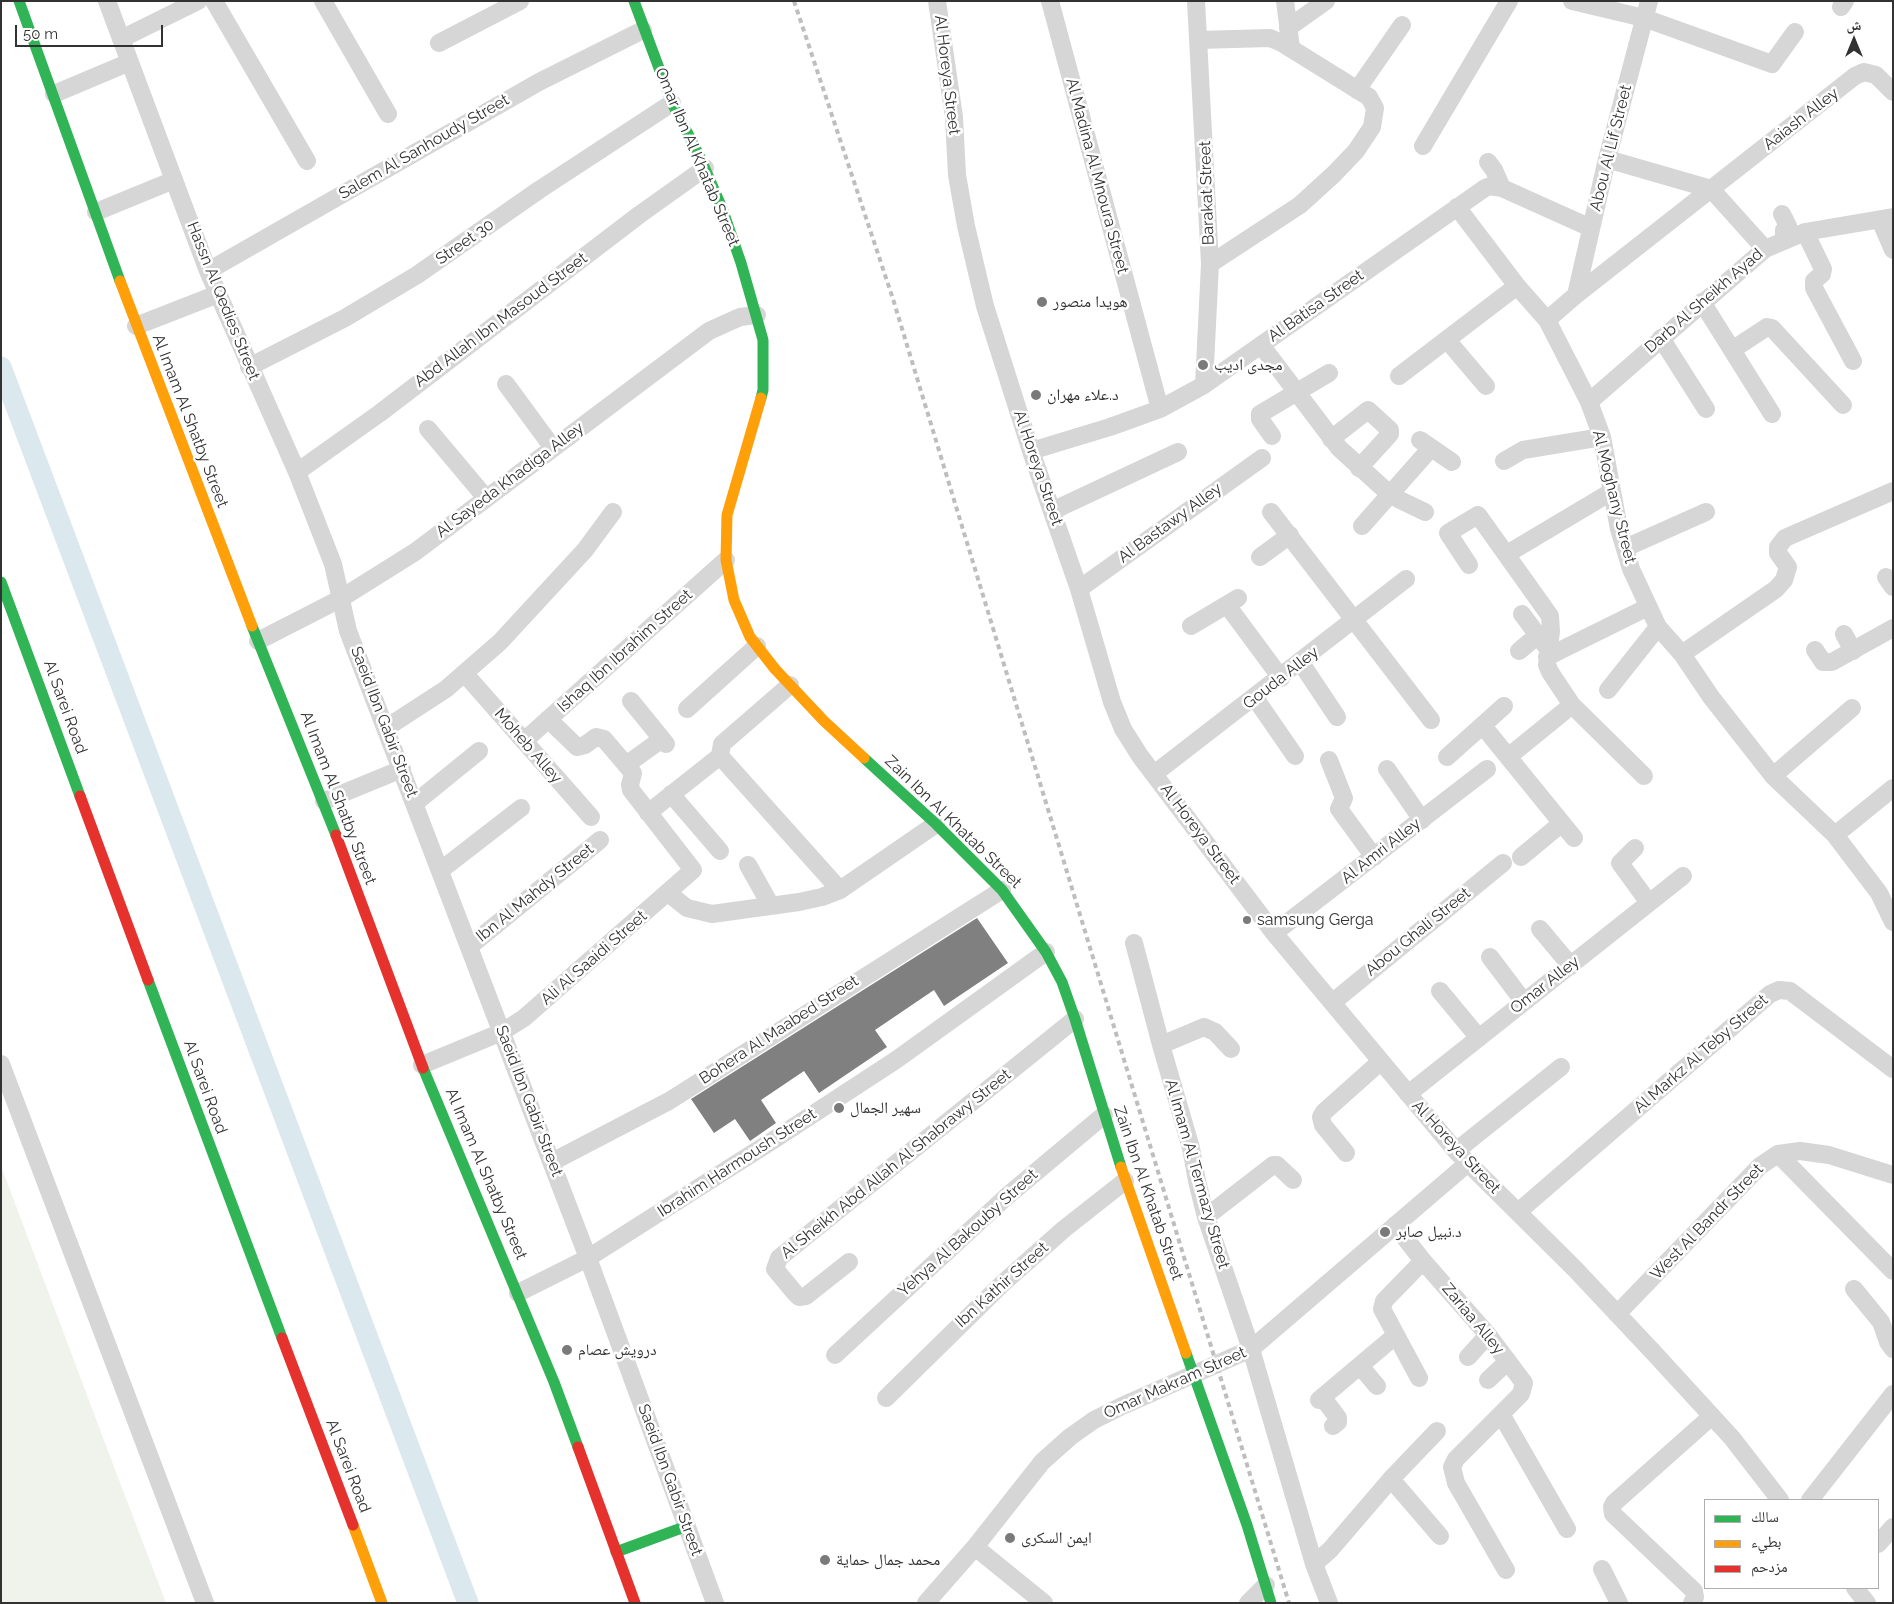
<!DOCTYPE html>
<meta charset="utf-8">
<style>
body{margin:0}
#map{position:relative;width:1894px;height:1604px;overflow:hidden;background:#fff;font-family:Raleway,"Noto Naskh Arabic",sans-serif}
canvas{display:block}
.frame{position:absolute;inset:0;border:2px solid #323232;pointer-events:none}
.legend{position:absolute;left:1704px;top:1499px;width:175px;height:90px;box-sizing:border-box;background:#fff;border:1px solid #adadad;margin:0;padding:6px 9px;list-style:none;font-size:15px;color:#323232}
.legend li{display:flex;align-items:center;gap:10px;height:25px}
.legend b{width:25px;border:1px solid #adadad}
.north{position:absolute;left:1829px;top:15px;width:50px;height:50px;-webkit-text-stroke:4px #fff;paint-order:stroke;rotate:0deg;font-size:14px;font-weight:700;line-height:20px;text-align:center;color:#323232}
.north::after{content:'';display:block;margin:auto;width:18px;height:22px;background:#323232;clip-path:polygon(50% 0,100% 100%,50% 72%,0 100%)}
.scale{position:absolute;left:15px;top:25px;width:148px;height:22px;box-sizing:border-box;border:2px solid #323232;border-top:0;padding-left:6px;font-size:15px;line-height:18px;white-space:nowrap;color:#323232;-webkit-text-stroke:4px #fff;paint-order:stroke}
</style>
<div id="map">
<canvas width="1894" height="1604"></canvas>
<div class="frame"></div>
<ul class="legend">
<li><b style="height:6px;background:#30b455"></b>سالك</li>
<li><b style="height:6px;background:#ff9f0a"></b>بطيء</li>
<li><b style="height:6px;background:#e5322d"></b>مزدحم</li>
</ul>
<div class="north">ش</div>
<div class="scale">50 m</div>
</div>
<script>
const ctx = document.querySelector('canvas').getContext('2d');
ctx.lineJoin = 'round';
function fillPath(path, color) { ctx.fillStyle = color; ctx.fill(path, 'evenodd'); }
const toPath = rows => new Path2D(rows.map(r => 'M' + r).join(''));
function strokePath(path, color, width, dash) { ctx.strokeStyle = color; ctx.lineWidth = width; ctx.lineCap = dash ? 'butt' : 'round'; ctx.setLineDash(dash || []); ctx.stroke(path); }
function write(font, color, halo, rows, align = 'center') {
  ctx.font = font + ' Raleway,"Noto Naskh Arabic",sans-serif'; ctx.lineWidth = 5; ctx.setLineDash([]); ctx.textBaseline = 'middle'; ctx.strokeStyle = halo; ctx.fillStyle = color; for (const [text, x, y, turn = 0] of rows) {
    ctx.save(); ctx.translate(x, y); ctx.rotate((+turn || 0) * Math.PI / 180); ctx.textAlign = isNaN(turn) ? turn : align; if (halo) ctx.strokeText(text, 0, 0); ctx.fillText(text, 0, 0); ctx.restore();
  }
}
const green = toPath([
 [1,1166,111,1459,166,1603,1,1603]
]);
const canal = toPath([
 [1,367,468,1603]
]);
const building = toPath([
 [977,918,1008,963,944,1006,934,990,875,1030,887,1047,819,1093,804,1071,761,1100,776,1123,750,1141,735,1119,714,1133,691,1099]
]);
const street = toPath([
 [107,1,208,271,297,472,333,564,348,631,588,1258,715,1603],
 [214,1,307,161],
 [323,1,388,114],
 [937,1,954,117,957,175,966,226,985,306,1031,451,1079,589,1112,702,1123,729,1140,756,1274,933,1456,1151,1575,1269,1654,1353,1732,1438,1780,1500],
 [1050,1,1160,409],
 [1196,1,1210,264,1204,385],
 [1285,1,1291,48],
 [1572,1,1644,18,1772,64,1795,32],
 [1841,7,1845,1],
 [1288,28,1326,1],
 [121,39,198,1],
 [1198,40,1270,38,1282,43,1369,97,1375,108,1372,127,1356,151,1334,174,1300,205,1210,264],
 [439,43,520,1],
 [1357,90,1402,25],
 [54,94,130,62],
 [1423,146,1509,1],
 [1607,159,1711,189,1765,249],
 [1488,162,1494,170,1502,188],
 [1457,207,1517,286,1547,320,1589,402,1602,437,1619,529,1631,569,1658,627,1682,654,1711,697,1773,776,1835,835,1879,893,1893,922],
 [96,212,174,180],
 [1782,214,1788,226,1784,230,1784,238],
 [1880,220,1893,250],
 [1805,232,1823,269,1822,274,1814,281,1814,288,1853,361],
 [208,271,539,82,643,30],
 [1576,295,1607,159,1649,1],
 [1702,302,1772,414],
 [1547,320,1576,295,1855,76,1864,72,1876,75,1893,92],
 [136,326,218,294],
 [1661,338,1706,409],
 [1447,340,1486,386],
 [1261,345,1339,448,1384,489,1400,500,1425,512],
 [1732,350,1767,327,1772,328,1843,405],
 [249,367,345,318,417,275,539,190,672,103],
 [1399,376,1517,286],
 [506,384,553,448],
 [1589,402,1765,249,1805,232,1893,217],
 [428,429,486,498],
 [1272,436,1260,419,1260,414,1329,373],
 [1331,439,1368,410,1390,430,1390,434,1359,468],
 [1420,440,1452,462],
 [1031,451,1110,427,1160,409,1204,385,1485,188,1490,186,1502,188,1591,228],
 [1504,461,1523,450,1602,437],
 [297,472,380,413,639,215,705,168],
 [1052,511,1178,452],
 [1271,512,1431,720],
 [1362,526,1431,448],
 [1625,548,1706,512],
 [1507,554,1611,492],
 [1260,557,1290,535],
 [1469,565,1448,533,1478,515,1550,616,1551,631,1547,665,1550,672,1572,705,1644,776],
 [1886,577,1893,587],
 [1079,589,1262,458],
 [1227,605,1281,678],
 [1522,614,1548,649],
 [1191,626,1238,598],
 [1844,634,1853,651],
 [258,641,340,599,415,552,709,331,740,317,757,315],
 [1815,650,1823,662,1832,662,1893,628],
 [1519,651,1538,635],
 [1682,654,1776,589,1784,580,1788,567,1778,553,1778,547,1785,538,1893,491],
 [1547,657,1648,607],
 [1301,663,1337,717],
 [465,674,591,817],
 [1608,690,1658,627],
 [1255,698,1295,756],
 [631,701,666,744],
 [687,709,757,646],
 [1483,726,1574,838],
 [386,728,446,689,500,642,585,550,613,512],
 [524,741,726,560],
 [720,756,840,890],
 [1447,757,1504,706],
 [1508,757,1572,705],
 [1329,760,1344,798,1339,809,1374,857],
 [626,765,662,739],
 [1387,769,1422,820],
 [1154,774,1406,579],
 [1773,776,1852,708],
 [671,794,720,851],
 [324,801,402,769],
 [415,803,479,751],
 [648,813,720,756,722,744,790,685],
 [1835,835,1893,788],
 [1635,848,1620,863,1649,903],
 [1521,857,1562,823],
 [748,865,771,906],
 [441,870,521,808],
 [668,893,687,908,712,914,799,902,822,897,840,890,936,824],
 [1540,929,1571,966],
 [1274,933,1487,769],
 [1134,943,1161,1045,1191,1148,1197,1181,1206,1217,1251,1349,1314,1564,1329,1603],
 [470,946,600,840],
 [1490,957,1524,1002],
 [1440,991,1479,1038],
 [1333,1002,1503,863],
 [1161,1045,1204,1027,1215,1032,1231,1049],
 [1,1064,205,1603],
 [422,1065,502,1032,524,1018,693,870,631,790,630,785,633,773,604,739,596,737,585,745,577,747,548,719],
 [1408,1094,1683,876],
 [1456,1151,1561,1067],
 [1346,1153,1323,1125,1321,1117,1324,1112,1380,1062],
 [1778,1154,1893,1271],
 [552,1162,669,1101,1002,890],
 [1518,1212,1770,994,1779,990,1790,991,1893,1069],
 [1206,1217,1273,1165,1277,1165,1293,1180],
 [1395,1225,1423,1261,1488,1335,1524,1383,1521,1394,1456,1459,1452,1467,1456,1483,1506,1570],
 [849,1262,806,1296,799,1297,795,1293,775,1269,779,1258,1075,1019],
 [1854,1289,1881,1322,1888,1342,1893,1349],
 [518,1293,588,1258,775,1139,896,1060,1046,952],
 [1617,1314,1760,1166,1778,1154,1800,1151,1829,1155,1893,1175],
 [835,1355,1006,1197,1104,1115],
 [1468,1357,1488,1335],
 [1360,1366,1377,1386],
 [1419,1378,1382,1309,1384,1301,1423,1261],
 [1488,1380,1508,1361],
 [886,1398,1002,1284,1064,1229,1125,1181],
 [1323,1398,1338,1418,1338,1422,1333,1426],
 [1319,1400,1395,1336],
 [1501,1414,1567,1529],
 [1391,1479,1440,1536],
 [1810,1500,1893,1394],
 [1878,1544,1893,1527],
 [975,1547,1044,1603],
 [1314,1564,1330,1550,1391,1479,1437,1431],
 [1602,1569,1619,1603],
 [1855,1588,1867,1603],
 [926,1603,975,1547,1042,1462,1070,1437,1094,1420,1122,1406,1251,1349,1468,1163],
 [1248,1603,1266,1585],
 [1692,1603,1695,1597,1694,1591,1613,1514,1612,1507,1614,1503,1712,1416]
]);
const fast = toPath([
 [19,1,120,281],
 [634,1,672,103,699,155,722,208,741,263,763,340,763,390,761,398],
 [1,582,80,796],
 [252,626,336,835],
 [864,758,936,824,1002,890,1046,952,1062,982,1075,1019,1121,1167],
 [148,980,282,1338],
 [423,1068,554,1382,578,1447],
 [1186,1353,1247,1525,1271,1603],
 [616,1552,687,1526]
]);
const slow = toPath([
 [120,281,252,626],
 [761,398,727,515,726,560,734,600,750,637,775,669,824,721,864,758],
 [1121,1167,1186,1353],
 [353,1525,382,1603]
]);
const jam = toPath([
 [80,796,148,980],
 [336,835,423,1068],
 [282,1338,353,1525],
 [578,1447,635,1603]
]);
const rail = toPath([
 [794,1,893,299,1289,1603]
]);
const markers = [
 [1042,302,6,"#7a7a7a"],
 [1203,365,6,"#7a7a7a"],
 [1036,395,6,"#7a7a7a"],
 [1247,920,5,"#7a7a7a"],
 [839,1108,6,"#7a7a7a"],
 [1385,1232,6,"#7a7a7a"],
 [567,1350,6,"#7a7a7a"],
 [1010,1538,6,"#7a7a7a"],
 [825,1560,6,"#7a7a7a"]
];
const streetNames = [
 ["Al Horeya Street",947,75,83],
 ["Aaiash Alley",1801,119,-38],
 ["Salem Al Sanhoudy Street",424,147,-30],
 ["Abou Al Lif Street",1611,148,-76],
 ["Omar Ibn Al Khatab Street",697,157,67],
 ["Al Madina Al Mnoura Street",1097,176,75],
 ["Barakat Street",1207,193,-92],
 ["Street 30",465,242,-35],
 ["Hassn Al Qedies Street",223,301,68],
 ["Darb Al Sheikh Ayad",1704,301,-41],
 ["Al Batisa Street",1316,306,-35],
 ["Abd Allah Ibn Masoud Street",501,320,-37],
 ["Al Imam Al Shatby Street",190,421,69],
 ["Al Horeya Street",1038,468,71],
 ["Al Sayeda Khadiga Alley",510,480,-37],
 ["Al Moghany Street",1614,497,76],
 ["Al Bastawy Alley",1170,523,-36],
 ["Ishaq Ibn Ibrahim Street",625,651,-42],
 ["Gouda Alley",1281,678,-38],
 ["Al Sarei Road",65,707,70],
 ["Saeid Ibn Gabir Street",384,722,69],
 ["Moheb Alley",528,746,49],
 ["Al Imam Al Shatby Street",338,798,69],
 ["Zain Ibn Al Khatab Street",953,822,44],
 ["Al Horeya Street",1200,834,53],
 ["Al Amri Alley",1381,851,-38],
 ["Ibn Al Mahdy Street",535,893,-39],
 ["Abou Ghali Street",1418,932,-39],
 ["Ali Al Saaidi Street",594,958,-41],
 ["Omar Alley",1545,985,-38],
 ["Bohera Al Maabed Street",779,1030,-33],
 ["Al Markz Al Teby Street",1701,1054,-41],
 ["Al Sarei Road",205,1087,70],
 ["Saeid Ibn Gabir Street",529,1101,69],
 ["Al Horeya Street",1456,1147,47],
 ["Ibrahim Harmoush Street",737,1163,-33],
 ["Al Sheikh Abd Allah Al Shabrawy Street",896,1164,-39],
 ["Al Imam Al Shatby Street",486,1174,67],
 ["Al Imam Al Termazy Street",1197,1174,74],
 ["Zain Ibn Al Khatab Street",1148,1193,71],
 ["West Al Bandr Street",1707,1222,-46],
 ["Yehya Al Bakouby Street",968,1233,-42],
 ["Ibn Kathir Street",1002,1285,-42],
 ["Zariaa Alley",1473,1319,50],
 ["Omar Makram Street",1175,1383,-24],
 ["Al Sarei Road",348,1466,69],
 ["Saeid Ibn Gabir Street",670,1480,70]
];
const poiNames = [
 ["هويدا منصور",1053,302],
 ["مجدى اديب",1214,365],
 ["د.علاء مهران",1047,395],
 ["samsung Gerga",1257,920],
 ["سهير الجمال",850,1108],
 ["د.نبيل صابر",1396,1232],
 ["درويش عصام",578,1350],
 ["ايمن السكرى",1021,1538],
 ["محمد جمال حماية",836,1560]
];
fillPath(green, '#f0f2ec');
strokePath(canal, '#dbe9ee', 21);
fillPath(building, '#808080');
strokePath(street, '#d6d6d6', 18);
strokePath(fast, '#30b455', 11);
strokePath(slow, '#ff9f0a', 11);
strokePath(jam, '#e5322d', 11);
strokePath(rail, '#bebebe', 4, [5, 4]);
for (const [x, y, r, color] of markers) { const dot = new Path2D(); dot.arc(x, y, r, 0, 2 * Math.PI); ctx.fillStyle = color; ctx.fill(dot); strokePath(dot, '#fff', 2); }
write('16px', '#323232', '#fff', streetNames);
write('16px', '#323232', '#fff', poiNames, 'left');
</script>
